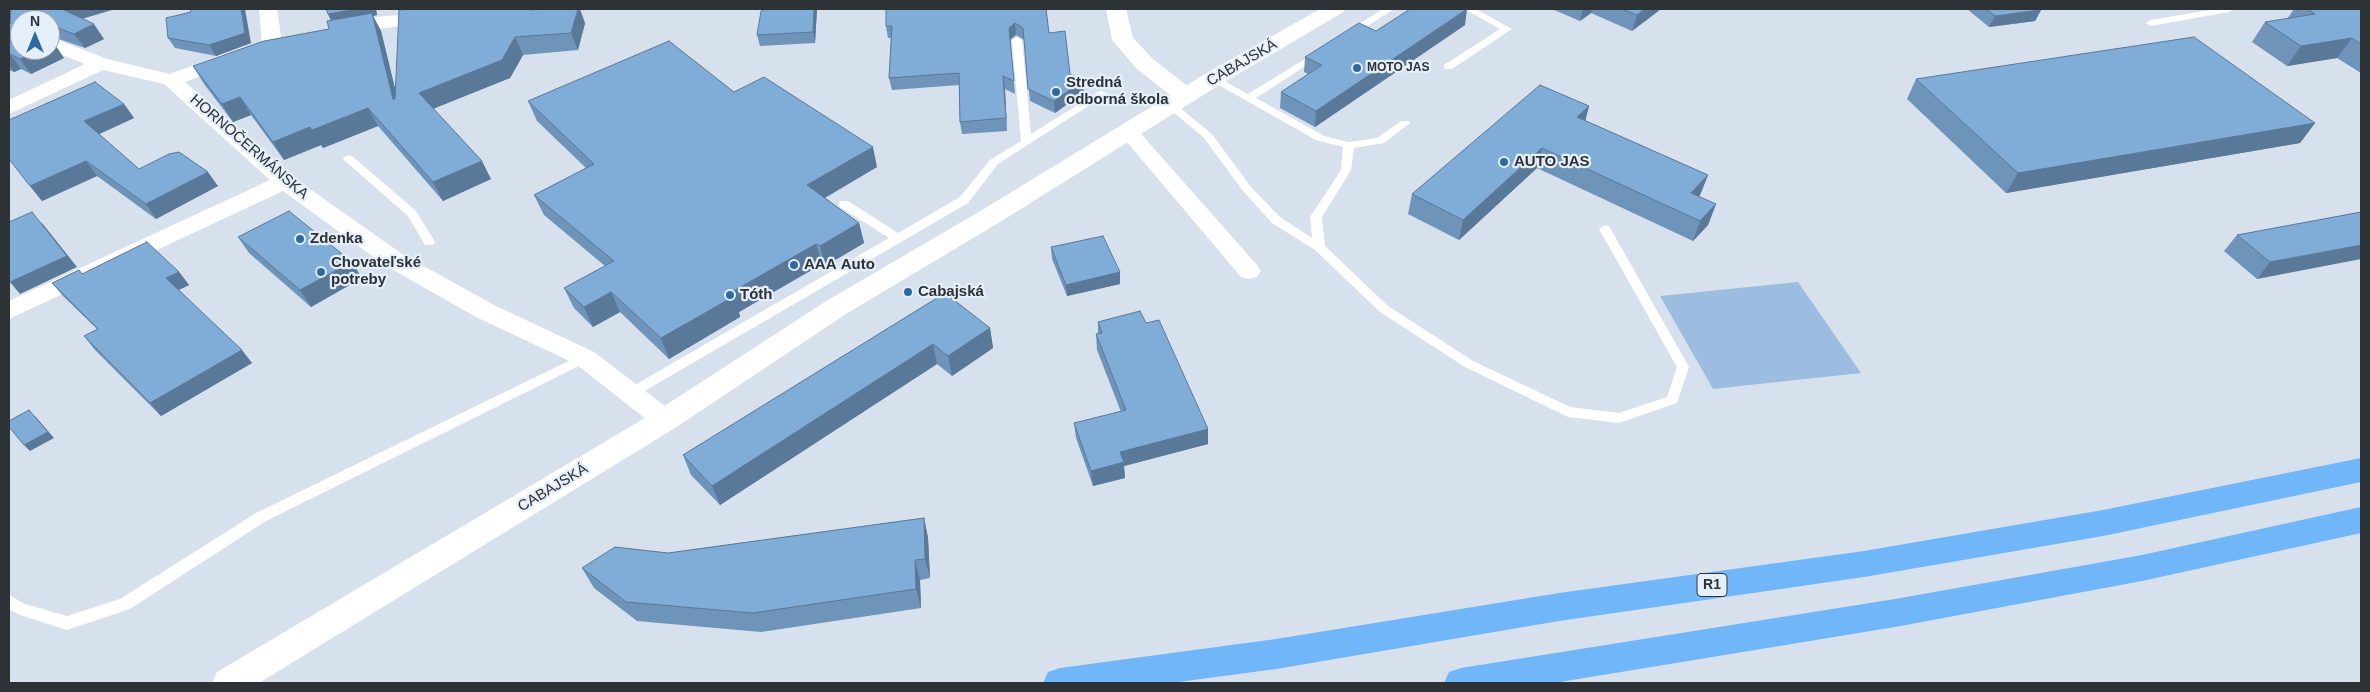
<!DOCTYPE html>
<meta charset="utf-8">
<style>
body{margin:0}
#map{position:relative;width:2370px;height:692px;overflow:hidden;background:#d7e1ed;font-family:Helvetica,sans-serif}
canvas{display:block}
.frame{position:absolute;inset:0;border:10px solid #2d3236;pointer-events:none}
.north{position:absolute;left:10px;top:10px;width:50px;height:50px;box-sizing:border-box;background:#e4effa;border:1px solid #9ba3ac;border-radius:50%;rotate:0deg;font-size:14px;font-weight:700;line-height:20px;text-align:center;color:#2d3236}
.north::after{content:'';display:block;margin:auto;width:18px;height:22px;background:#2d6aa1;clip-path:polygon(50% 0,100% 100%,50% 72%,0 100%)}
</style>
<div id="map">
<canvas width="2370" height="692"></canvas>
<div class="frame"></div>
<div class="north">N</div>
</div>
<script>
const ctx = document.querySelector('canvas').getContext('2d');
ctx.lineJoin = 'round';
function fillPath(path, color) { ctx.fillStyle = color; ctx.fill(path, 'evenodd'); }
const toPath = rows => new Path2D(rows.map(r => 'M' + r).join(''));
function strokePath(path, color, width, dash) { ctx.strokeStyle = color; ctx.lineWidth = width; ctx.lineCap = dash ? 'butt' : 'round'; ctx.setLineDash(dash || []); ctx.stroke(path); }
function write(font, color, halo, rows, align = 'center') {
  ctx.font = font + ' Helvetica,sans-serif'; ctx.lineWidth = 4.5; ctx.setLineDash([]); ctx.textBaseline = 'middle'; ctx.strokeStyle = halo; ctx.fillStyle = color; for (const [text, x, y, turn = 0] of rows) {
    ctx.save(); ctx.translate(x, y); ctx.rotate((+turn || 0) * Math.PI / 180); ctx.textAlign = isNaN(turn) ? turn : align; if (halo) ctx.strokeText(text, 0, 0); ctx.fillText(text, 0, 0); ctx.restore();
  }
}
const green = toPath([
 [1798,282,1861,373,1713,389,1660,296]
]);
const service = toPath([
 [1383,9,1394,9,1352,36,1346,36,1346,32,1383,9],
 [1464,9,1476,9,1512,29,1452,69,1444,69,1444,65,1500,29,1464,9],
 [2215,9,2234,9,2229,12,2151,26,2146,23,2151,20,2215,9],
 [1017,37,1022,40,1031,134,1098,92,1102,91,1107,94,998,164,968,203,636,396,626,396,625,393,626,390,889,238,840,207,838,204,840,201,848,201,898,233,960,197,990,160,1021,141,1012,40,1017,37],
 [1318,51,1321,52,1321,56,1256,98,1324,136,1349,142,1377,138,1401,121,1409,121,1410,123,1384,143,1354,148,1351,170,1322,217,1325,246,1388,306,1473,361,1570,407,1619,413,1667,397,1677,367,1599,229,1605,225,1609,226,1689,367,1677,403,1619,423,1568,417,1465,367,1380,312,1315,250,1272,223,1243,191,1204,138,1165,105,1170,102,1174,103,1212,134,1251,187,1280,217,1312,238,1310,217,1341,170,1343,147,1316,140,1208,79,1209,77,1217,77,1248,94,1318,51],
 [348,155,352,156,416,211,435,242,433,245,425,245,408,216,344,160,343,158,348,155],
 [585,353,589,355,591,358,589,361,266,521,130,609,67,630,20,615,9,609,9,595,25,604,67,616,120,599,256,513,585,353]
]);
const minor = toPath([
 [259,9,277,9,282,44,279,48,272,50,265,48,262,44,259,9],
 [433,11,440,13,442,17,440,21,378,29,344,36,337,34,334,30,337,26,378,17,433,11],
 [50,37,107,59,170,74,221,55,228,53,235,55,238,59,235,63,185,82,293,177,402,254,494,305,594,352,674,413,678,420,674,427,665,430,656,427,576,364,476,317,386,266,283,191,9,319,9,301,270,180,164,84,103,70,9,114,9,100,85,64,50,50,50,37],
 [1128,125,1135,127,1257,265,1261,271,1257,277,1249,279,1241,277,1121,135,1117,131,1121,127,1128,125]
]);
const tertiary = toPath([
 [1106,9,1126,9,1133,38,1153,59,1194,91,1197,96,1194,101,1186,103,1178,101,1137,69,1112,40,1106,9]
]);
const secondary = toPath([
 [1320,9,1345,9,1342,13,1221,84,1000,222,846,314,675,428,259,683,212,683,217,672,655,412,828,300,982,210,1205,74,1320,9]
]);
const motorway = toPath([
 [2361,458,2361,482,2103,536,1864,577,1559,621,1276,669,1171,683,1043,683,1048,672,1060,668,1276,639,1559,593,1864,551,2103,510,2361,458],
 [2361,507,2361,533,2142,581,1895,627,1554,683,1444,683,1449,672,1461,668,1895,599,2142,555,2361,507]
]);
const wall = toPath([
 [9,9,115,9,82,19,104,39,85,48,50,36,50,20,20,20,64,58,31,74,21,69,14,72,9,70,9,23,10,24,10,19,9,19],
 [326,9,376,9,377,15,373,16,381,31,395,89,406,9,535,9,585,23,578,50,523,55,510,78,433,108,491,179,443,201,378,126,323,148,321,145,284,160,251,115,233,122,204,84,193,66,329,29,331,21,328,14],
 [762,9,817,9,815,43,760,46,757,35,762,11],
 [1046,9,1049,33,1070,74,1084,92,1055,113,1030,101,1024,40,1016,35,1010,40,1015,94,1005,89,1007,131,962,134,960,122,959,85,892,90,889,78,891,38,888,38,886,26],
 [1552,9,1661,9,1632,31,1591,13,1580,21],
 [1967,9,2039,9,2041,10,2035,21,1989,27],
 [2294,9,2361,9,2361,73,2337,58,2287,66,2252,42,2265,22,2287,19],
 [191,12,251,43,216,56,175,48,168,38],
 [1465,25,1315,127,1280,108,1281,92,1308,74,1304,72,1305,57,1376,31],
 [1916,79,2315,123,2300,143,2006,193,1907,99],
 [734,92,877,167,825,198,859,223,864,243,825,266,822,264,739,312,740,317,669,359,620,312,593,327,574,308,564,288,605,266,544,215,534,195,586,168,537,121,528,101],
 [124,104,134,118,99,134,139,169,218,186,156,219,97,176,42,201,30,186],
 [1589,106,1585,121,1708,175,1700,195,1699,197,1716,204,1708,225,1693,241,1537,168,1459,240,1408,214,1412,194],
 [2361,212,2257,279,2224,251,2237,235],
 [238,237,362,278,311,307,249,253],
 [1051,247,1120,272,1120,284,1067,296,1052,259],
 [179,272,189,285,179,290,252,363,161,416,95,350,84,336,97,329,63,296,52,283,82,274],
 [945,293,990,328,993,348,952,376,937,364,720,505,691,475,683,455],
 [1098,322,1146,323,1208,444,1124,466,1125,478,1093,486,1076,438,1074,423,1121,412,1097,350,1096,334,1098,334],
 [924,518,928,538,930,578,920,580,921,608,761,632,637,621,594,588,582,568,668,553]
]);
const shadedWall = toPath([
 [61,9,115,9,70,22],
 [241,9,245,9,251,43,216,56,209,45],
 [357,9,376,9,377,15,373,16,381,31,402,117,333,24,328,14],
 [578,9,580,9,585,23,578,50,571,33],
 [814,9,817,9,815,43,813,32],
 [1467,9,1465,25,1315,127,1316,111],
 [1583,9,1592,9,1591,13,1580,21],
 [1645,9,1661,9,1632,31,1637,15],
 [2041,10,2035,21,1989,27,1995,16],
 [1015,23,1016,35,1010,40,1015,94,1009,28],
 [94,24,104,39,85,48,74,34],
 [515,37,523,55,510,78,428,111,419,93],
 [2352,38,2337,58,2287,66,2301,46],
 [54,43,64,58,31,74,20,59,39,50,50,50,50,45],
 [10,54,21,69,14,72,9,65,9,55],
 [1003,76,1005,89,1007,131,1006,118],
 [1084,80,1084,92,1055,113,1054,101],
 [240,97,251,115,233,122,222,104],
 [124,104,134,118,95,136,84,121],
 [1589,106,1584,126,1577,117],
 [368,108,378,126,323,148,312,130],
 [2315,123,2300,143,2006,193,2018,173],
 [310,127,321,145,284,160,273,142],
 [873,147,877,167,812,205,807,185],
 [1542,148,1537,168,1459,240,1463,220],
 [86,161,97,176,42,201,30,186],
 [482,161,491,179,443,201,433,182],
 [208,172,218,186,156,219,146,204],
 [1708,175,1700,195,1684,213,1691,193],
 [1716,204,1708,225,1693,241,1700,221],
 [42,223,77,267,20,294,10,282],
 [859,223,864,243,825,266,820,246],
 [816,244,822,264,739,312,740,317,669,359,661,338,730,293],
 [2361,245,2361,259,2257,279,2270,262],
 [352,262,362,278,311,307,300,290],
 [179,272,189,285,176,291,166,278],
 [1120,272,1120,284,1067,296,1066,285],
 [611,292,620,312,593,327,584,307],
 [990,328,993,348,952,376,948,356],
 [933,344,937,364,720,505,712,486],
 [242,350,252,363,161,416,150,403],
 [35,416,54,438,30,451,24,445],
 [1208,429,1208,444,1124,466,1125,478,1093,486,1091,471,1120,452],
 [924,518,928,538,930,578,925,559],
 [915,560,920,580,921,608,916,589]
]);
const building = toPath([
 [11,9,62,9,94,24,74,34,50,25,50,20,20,20,20,50,39,50,20,59,10,54,9,55,9,23,10,24,11,9],
 [190,9,241,9,245,33,209,45,168,38,166,18,191,12,190,9],
 [326,9,357,9,328,14,326,9],
 [415,9,531,9,530,10,544,9,578,9,571,33,515,37,502,60,419,93,482,161,433,182,368,108,312,130,310,127,273,142,240,97,222,104,193,66,264,41,329,29,327,21,372,13,393,99,395,99,399,10,415,9],
 [766,9,814,9,813,32,757,35,761,11,766,9],
 [886,9,1046,9,1049,33,1065,31,1070,74,1084,80,1054,101,1028,89,1023,28,1015,23,1009,28,1014,81,1003,76,1006,118,960,122,959,73,889,78,892,26,886,26,886,9],
 [1410,9,1467,9,1316,111,1281,92,1322,65,1305,57,1359,23,1376,31,1410,9],
 [1622,9,1645,9,1637,15,1622,9],
 [1986,9,2039,9,2041,10,1995,16,1986,9],
 [2307,9,2361,9,2361,44,2352,38,2301,46,2265,22,2315,14,2307,9],
 [2194,37,2315,123,2018,173,1916,79,2194,37],
 [669,41,734,92,764,77,873,147,807,185,859,223,820,246,816,244,730,293,733,297,661,338,611,292,584,307,564,288,614,261,534,195,594,164,528,101,669,41],
 [95,82,124,104,84,121,139,169,169,154,179,152,208,172,146,204,86,161,30,186,9,159,9,120,95,82],
 [1540,85,1589,106,1577,117,1708,175,1691,193,1716,204,1700,221,1542,148,1463,220,1412,194,1540,85],
 [289,211,352,262,300,290,238,237,289,211],
 [32,212,67,256,10,282,9,281,9,222,32,212],
 [2361,212,2361,245,2270,262,2237,235,2361,212],
 [1103,236,1120,272,1066,285,1051,247,1103,236],
 [147,242,179,272,166,278,242,350,150,403,84,336,98,329,52,283,79,270,82,274,147,242],
 [945,293,990,328,948,356,933,344,712,486,683,455,945,293],
 [1140,311,1146,323,1159,320,1208,429,1120,452,1124,462,1091,471,1074,423,1126,410,1096,334,1102,333,1098,322,1140,311],
 [29,410,48,432,24,445,9,427,9,421,29,410],
 [924,518,925,559,915,560,916,589,753,613,626,602,582,568,615,547,668,553,924,518]
]);
const markers = [
 [1357,68,5,"#2d6aa1"],
 [1056,92,5,"#2d6aa1"],
 [1504,162,5,"#2d6aa1"],
 [300,239,5,"#2d6aa1"],
 [794,265,5,"#2d6aa1"],
 [321,272,5,"#2d6aa1"],
 [908,292,5,"#2d6aa1"],
 [730,295,5,"#2d6aa1"]
];
const farPoinames = [
 ["MOTO JAS",1367,68]
];
const shields = [
 [1712,585,30]
];
const shieldNames = [
 ["R1",1712,585]
];
const streetNames = [
 ["CABAJSKÁ",1242,63,-30],
 ["HORNOČERMÁNSKA",249,147,41],
 ["CABAJSKÁ",553,488,-31]
];
const poiNames = [
 ["Stredná",1066,83],
 ["odborná škola",1066,100],
 ["AUTO JAS",1514,162],
 ["Zdenka",310,239],
 ["Chovateľské",331,263],
 ["potreby",331,280],
 ["AAA Auto",804,265],
 ["Cabajská",918,292],
 ["Tóth",740,295]
];
fillPath(green, '#9cbddf');
fillPath(service, '#fff');
fillPath(minor, '#fff');
fillPath(tertiary, '#fff');
fillPath(secondary, '#fff');
fillPath(motorway, '#71b6f9');
fillPath(wall, '#6e94ba');
fillPath(shadedWall, '#5a7897');
fillPath(building, '#80acd8');
strokePath(building, '#5a7897', 1);
for (const [x, y, r, color] of markers) { const dot = new Path2D(); dot.arc(x, y, r, 0, 2 * Math.PI); ctx.fillStyle = color; ctx.fill(dot); strokePath(dot, '#e4effa', 2); }
write('bold 12px', '#2d3236', '#e4effa', farPoinames, 'left');
for (const [x, y, w] of shields) { const box = new Path2D(); box.roundRect(x - w / 2, y - 11.5, w, 23, 4); ctx.fillStyle = '#e4effa'; ctx.fill(box); strokePath(box, '#2d3236', 1); }
write('bold 14px', '#2d3236', null, shieldNames);
write('15px', '#2d3236', '#e4effa', streetNames);
write('bold 15px', '#2d3236', '#e4effa', poiNames, 'left');
</script>
